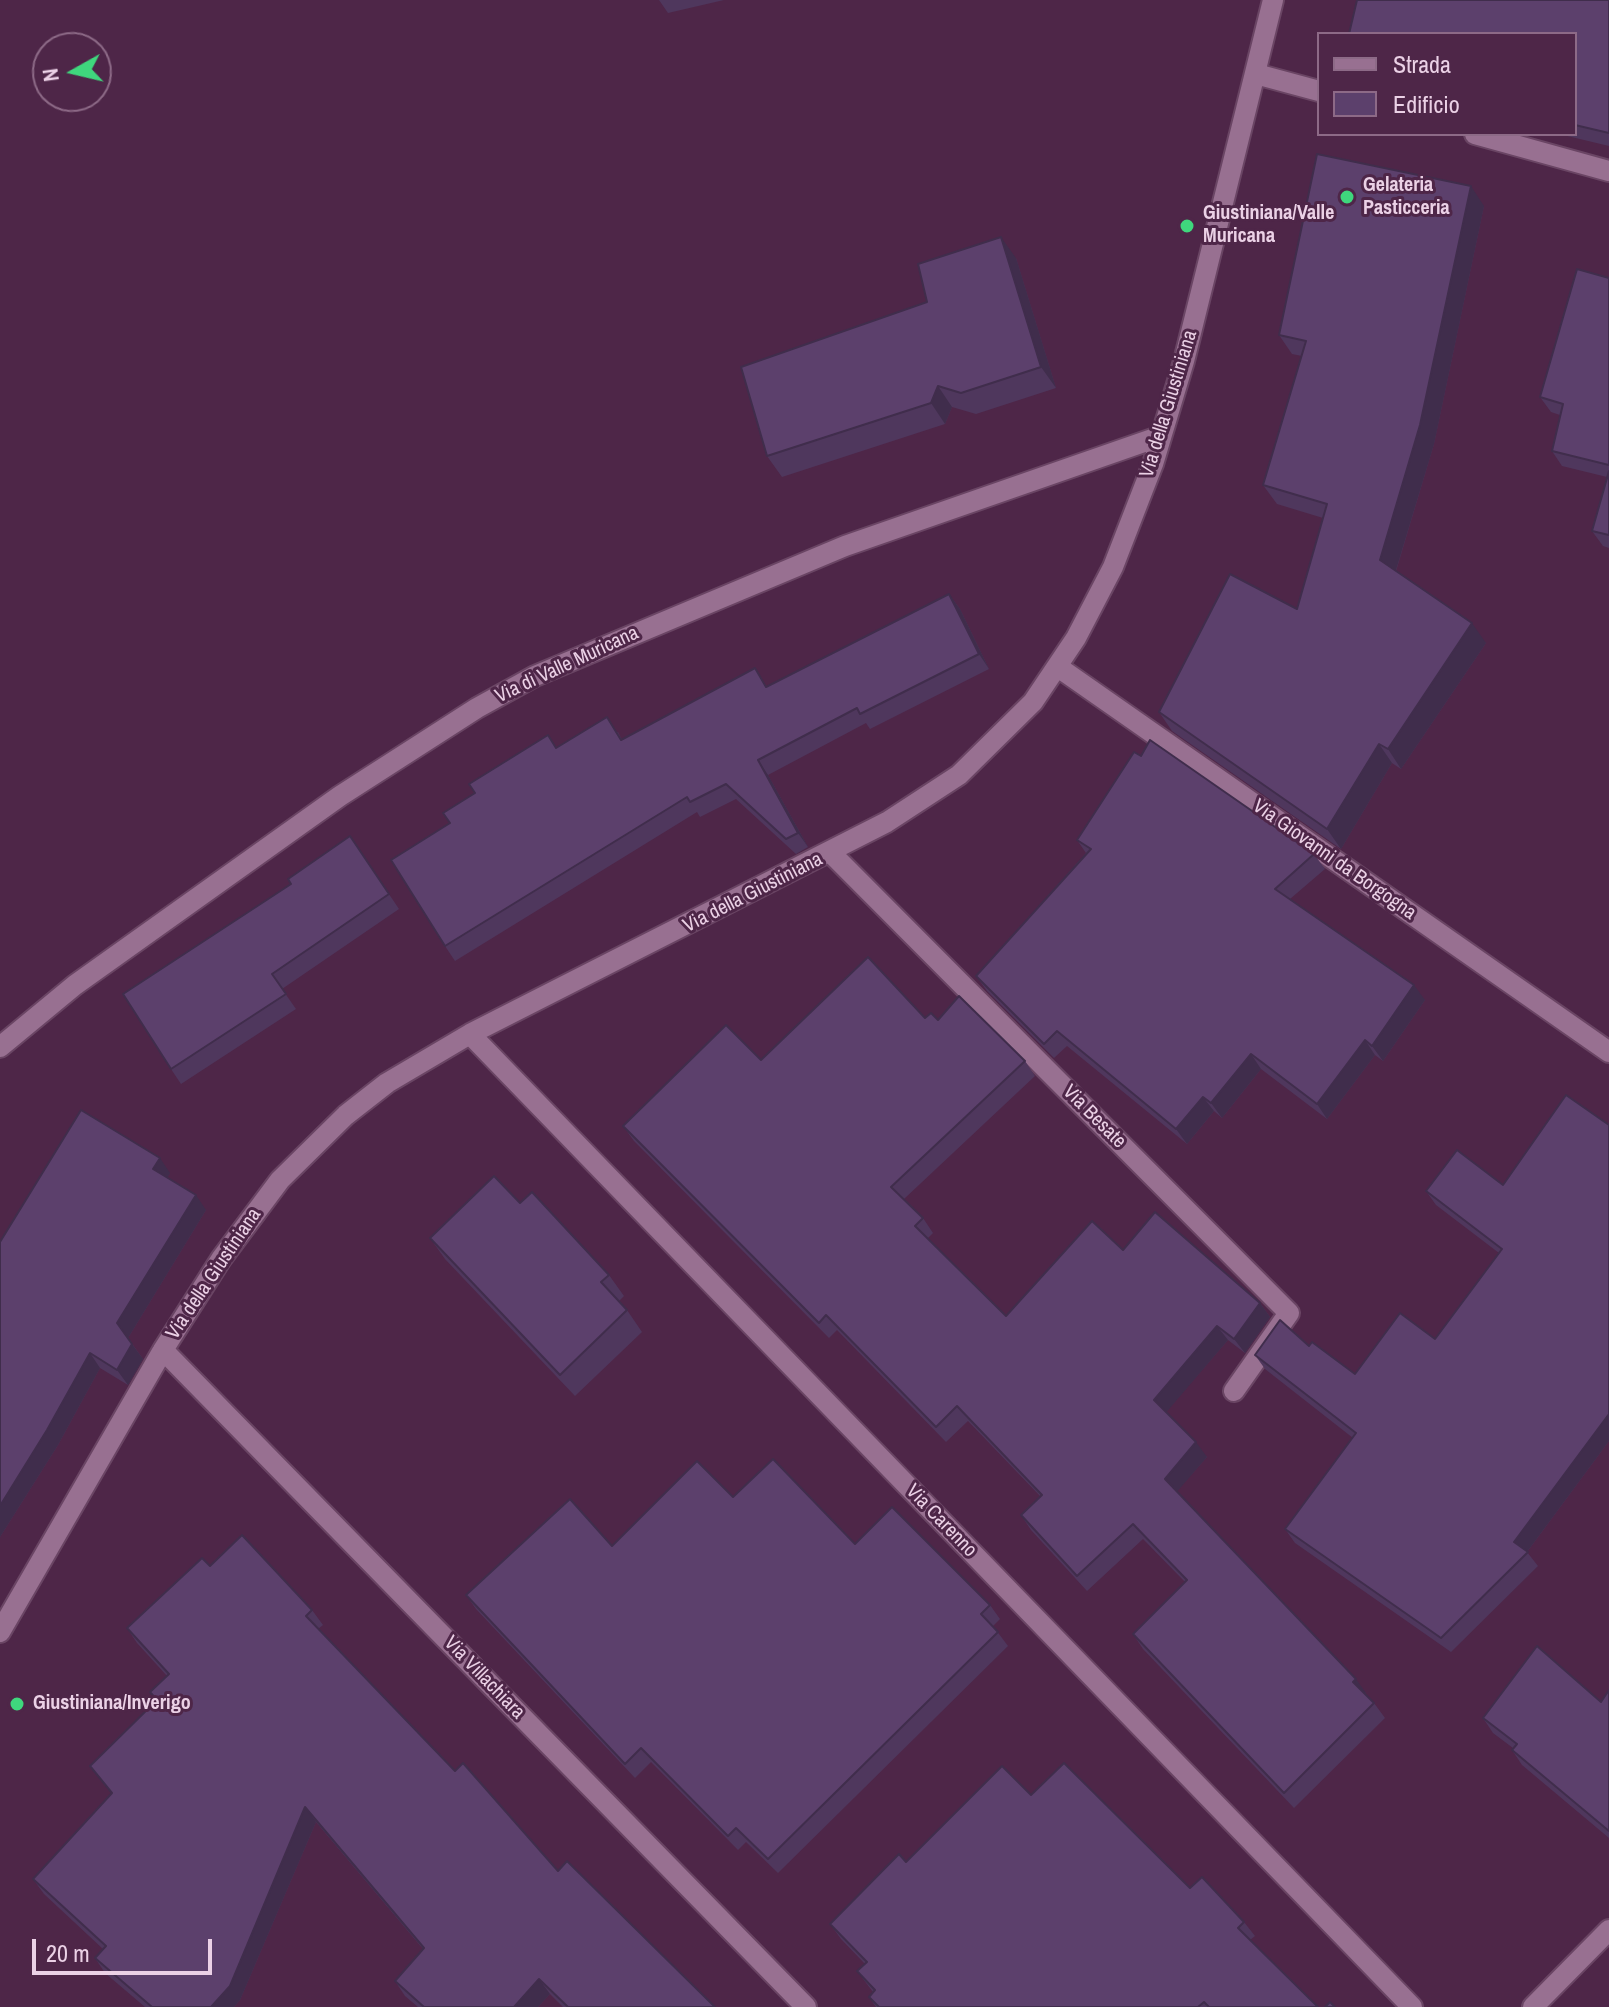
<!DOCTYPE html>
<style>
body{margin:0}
#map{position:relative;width:1609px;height:2007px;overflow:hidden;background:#4e2648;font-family:"Archivo Narrow",sans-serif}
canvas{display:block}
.legend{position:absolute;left:1317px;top:32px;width:260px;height:104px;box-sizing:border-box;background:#4e2648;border:2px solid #8d6a87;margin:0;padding:10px 14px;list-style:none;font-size:24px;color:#ebd1e6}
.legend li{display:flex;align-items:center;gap:16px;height:40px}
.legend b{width:40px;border:2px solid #8d6a87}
.north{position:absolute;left:32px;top:32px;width:80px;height:80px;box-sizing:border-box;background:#4e2648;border:2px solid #8d6a87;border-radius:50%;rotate:262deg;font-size:22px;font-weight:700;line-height:32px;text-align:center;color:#ebd1e6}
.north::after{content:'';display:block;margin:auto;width:28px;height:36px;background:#3fd77d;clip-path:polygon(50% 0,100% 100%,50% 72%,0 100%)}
.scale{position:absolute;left:32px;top:1939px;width:180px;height:36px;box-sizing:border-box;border:4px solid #ebd1e6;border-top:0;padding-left:10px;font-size:24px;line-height:28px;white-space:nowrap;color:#ebd1e6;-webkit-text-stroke:6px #4e2648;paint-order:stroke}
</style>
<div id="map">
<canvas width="1609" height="2007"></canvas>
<ul class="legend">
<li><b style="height:10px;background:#987091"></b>Strada</li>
<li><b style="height:22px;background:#5c406c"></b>Edificio</li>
</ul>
<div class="north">N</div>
<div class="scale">20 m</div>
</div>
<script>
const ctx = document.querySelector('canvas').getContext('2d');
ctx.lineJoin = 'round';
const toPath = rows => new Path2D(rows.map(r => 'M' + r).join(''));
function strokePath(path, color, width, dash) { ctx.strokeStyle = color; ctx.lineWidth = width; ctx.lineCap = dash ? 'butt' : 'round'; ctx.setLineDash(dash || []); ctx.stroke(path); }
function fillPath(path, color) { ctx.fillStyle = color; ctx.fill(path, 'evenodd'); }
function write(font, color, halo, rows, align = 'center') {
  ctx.font = font + ' "Archivo Narrow",sans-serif'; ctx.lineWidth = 6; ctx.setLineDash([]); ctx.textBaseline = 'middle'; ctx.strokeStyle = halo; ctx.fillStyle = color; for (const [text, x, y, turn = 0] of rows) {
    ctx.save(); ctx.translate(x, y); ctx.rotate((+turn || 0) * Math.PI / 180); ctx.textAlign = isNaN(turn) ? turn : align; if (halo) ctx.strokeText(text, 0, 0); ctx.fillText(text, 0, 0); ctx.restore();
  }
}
const minor = toPath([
 [1256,74,1319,91],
 [1475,134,1609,171],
 [1058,667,1609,1052],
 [831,853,1289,1313,1234,1391],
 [470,1034,1412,2007],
 [0,1047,75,985,340,796,477,708,535,676,845,546,1161,436],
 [163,1350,806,2007],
 [0,1632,163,1350,221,1259,280,1180,346,1115,387,1083,470,1034,887,822,959,775,1033,702,1076,638,1113,567,1153,464,1184,361,1273,0],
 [1533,2007,1609,1930]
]);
const wall = toPath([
 [659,0,724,0,668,13],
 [1609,0,1609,146,1559,134,1575,134,1575,34],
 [1484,206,1434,444,1396,571,1486,643,1401,769,1392,763,1341,849,1172,731,1159,712,1297,609,1323,518,1277,504,1263,485,1302,356,1292,354,1279,335],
 [1016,258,1056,388,976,414,952,407,945,424,782,477,767,456,927,302],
 [1609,278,1609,548,1603,546,1592,531,1607,477,1562,466,1552,451,1560,415,1551,412,1540,397],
 [949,594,960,609,989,669,870,729,866,723,768,775,808,847,796,854,736,799,700,817,697,812,455,961,445,946,450,823,557,748,618,732,622,740,767,686],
 [350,836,399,909,282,989,296,1009,181,1084,171,1069,291,884],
 [1077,840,1314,854,1325,869,1290,899,1425,1000,1383,1061,1375,1055,1327,1119,1261,1069,1222,1118,1214,1111,1187,1144,1067,1046,1054,1058,987,991,976,976,1086,853],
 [925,1018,938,1020,1025,1061,1035,1076,904,1199,923,1218,933,1233,928,1238,1006,1316,1123,1250,1260,1303,1270,1317,1245,1353,1228,1340,1166,1412,1207,1457,1177,1491,1366,1693,1366,1694,1374,1703,1385,1718,1294,1808,1143,1649,1133,1634,1185,1582,1143,1539,1087,1591,1031,1530,1021,1515,1040,1496,968,1421,946,1442,837,1330,829,1338,634,1141,623,1126,761,1060],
 [1457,1150,1609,1441,1527,1552,1538,1566,1451,1652,1295,1543,1285,1529,1353,1438,1265,1369,1255,1355,1309,1346,1355,1374,1435,1339,1499,1253,1436,1205,1426,1191],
 [170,1173,167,1178,206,1210,128,1338,143,1359,128,1385,100,1368,58,1445,0,1537,0,1242],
 [520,1203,609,1275,624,1296,619,1301,627,1310,642,1332,575,1396,445,1259,430,1238],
 [733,1497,855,1544,990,1605,1000,1619,993,1626,1008,1646,778,1873,746,1842,738,1850,651,1762,635,1778,476,1609,466,1595,612,1546],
 [312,1610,323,1625,318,1629,455,1771,558,1871,715,2007,563,2007,550,1994,538,2007,418,2007,405,1996,395,1981,423,1949,316,1822,240,2000,234,2007,145,2007,105,1973,95,1958,103,1949,44,1894,33,1879,112,1794,90,1766,156,1701,150,1692,167,1676,137,1643,127,1628],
 [1609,1690,1609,1838,1522,1765,1512,1750,1513,1748,1493,1733,1483,1718,1601,1702],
 [1031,1795,1244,1922,1255,1936,1250,1940,1318,2007,876,2007,869,1997,873,1992,857,1971,865,1964,841,1939,830,1924,906,1862]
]);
const shadedWall = toPath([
 [1471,186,1484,206,1434,444,1393,580,1380,560],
 [1001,237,1016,258,1056,388,1041,367],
 [938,386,952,407,945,424,931,403],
 [949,594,960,609,989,669,979,654],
 [1472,623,1486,643,1401,769,1388,749],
 [1379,744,1392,763,1341,849,1327,829],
 [758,760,768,775,808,847,798,833],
 [1414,985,1425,1000,1383,1061,1372,1046],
 [1365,1040,1375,1055,1327,1119,1317,1104],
 [1251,1054,1261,1069,1222,1118,1211,1103],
 [1203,1097,1214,1111,1187,1144,1176,1129],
 [160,1158,170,1173,164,1184,153,1169],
 [196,1195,206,1210,128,1338,117,1323],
 [1260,1303,1270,1317,1245,1353,1234,1339],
 [1217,1326,1228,1340,1164,1415,1154,1400],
 [132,1344,143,1359,128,1385,117,1370],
 [90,1353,100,1368,58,1445,0,1537,0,1506],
 [1609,1414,1609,1441,1524,1556,1514,1542],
 [1196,1442,1207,1457,1175,1494,1165,1479],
 [1356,1679,1366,1693,1363,1697,1353,1682],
 [305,1807,316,1822,240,2000,234,2007,211,2007],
 [539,1979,550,1994,538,2007,514,2007]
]);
const building = toPath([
 [1357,0,1609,0,1609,133,1575,125,1575,34,1349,34,1357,0],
 [1317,154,1471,186,1420,425,1380,560,1472,623,1388,749,1379,744,1327,829,1159,712,1230,574,1297,609,1327,504,1263,485,1306,341,1279,335,1317,154],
 [1001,237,1041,367,961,393,938,386,931,403,767,456,741,367,927,302,918,264,1001,237],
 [1577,269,1609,278,1609,465,1552,451,1563,404,1540,397,1577,269],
 [1609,471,1609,535,1592,531,1609,471],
 [949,594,979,654,860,714,857,708,758,760,798,833,786,839,726,784,690,802,687,797,445,946,391,860,450,823,443,813,475,793,469,784,548,735,556,748,607,717,621,740,755,668,766,687,949,594],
 [1150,740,1314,854,1275,889,1414,985,1372,1046,1365,1040,1317,1104,1251,1054,1211,1103,1203,1097,1176,1129,1057,1031,1044,1044,976,976,1091,849,1077,840,1134,752,1141,756,1150,740],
 [350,836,389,894,272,974,286,994,171,1069,123,994,291,884,288,879,350,836],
 [868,957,925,1018,931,1013,938,1020,959,996,1025,1061,891,1187,923,1218,915,1226,1006,1316,1092,1221,1123,1250,1155,1212,1260,1303,1234,1339,1217,1326,1154,1400,1196,1442,1165,1479,1356,1679,1353,1682,1374,1703,1284,1793,1133,1634,1187,1580,1133,1524,1077,1576,1021,1515,1042,1495,957,1406,936,1427,826,1315,819,1323,623,1126,726,1025,761,1060,868,957],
 [1566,1095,1609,1125,1609,1414,1514,1542,1528,1552,1441,1638,1285,1529,1356,1433,1255,1355,1280,1320,1309,1346,1312,1342,1355,1374,1400,1313,1435,1339,1502,1249,1426,1191,1457,1150,1503,1185,1566,1095],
 [81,1110,160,1158,153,1169,196,1195,117,1323,132,1344,117,1370,90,1353,47,1430,0,1506,0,1242,81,1110],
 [494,1176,520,1203,532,1192,609,1275,601,1282,627,1310,560,1375,430,1238,494,1176],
 [773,1459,855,1544,892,1507,990,1605,981,1614,998,1632,768,1859,736,1828,728,1836,641,1748,625,1764,466,1595,570,1499,612,1546,697,1461,733,1497,773,1459],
 [242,1535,312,1610,306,1616,455,1771,463,1763,558,1871,567,1861,715,2007,568,2007,539,1979,514,2007,424,2007,395,1981,424,1948,305,1807,230,1986,211,2007,152,2007,95,1958,106,1946,33,1879,112,1793,90,1766,157,1700,150,1692,169,1674,127,1628,202,1558,210,1566,242,1535],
 [1537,1646,1601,1702,1609,1690,1609,1831,1512,1750,1517,1744,1483,1718,1537,1646],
 [1064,1763,1190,1888,1202,1877,1244,1922,1238,1928,1318,2007,1209,2007,1204,2002,1198,2007,879,2007,869,1997,875,1990,857,1971,867,1962,830,1924,899,1854,906,1862,1002,1766,1031,1795,1064,1763],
 [1330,2002,1335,2007,1325,2007,1330,2002]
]);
const markers = [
 [1347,197,8,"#3fd77d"],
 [1187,226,8,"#3fd77d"],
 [17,1704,8,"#3fd77d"]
];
const poiNames = [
 ["Gelateria",1363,186],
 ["Pasticceria",1363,209],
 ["Giustiniana/Valle",1203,214],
 ["Muricana",1203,237],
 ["Giustiniana/Inverigo",33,1704]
];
const streetNames = [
 ["Via della Giustiniana",1169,404,-73],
 ["Via di Valle Muricana",567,665,-25],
 ["Via Giovanni da Borgogna",1334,860,35],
 ["Via della Giustiniana",753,893,-27],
 ["Via Besate",1094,1117,45],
 ["Via della Giustiniana",214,1274,-56],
 ["Via Carenno",941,1521,46],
 ["Via Villachiara",484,1678,46]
];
strokePath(minor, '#6a4564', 24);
strokePath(minor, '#987091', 20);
fillPath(wall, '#4f375d');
fillPath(shadedWall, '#402d4c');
fillPath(building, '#5c406c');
strokePath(building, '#402d4c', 2);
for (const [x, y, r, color] of markers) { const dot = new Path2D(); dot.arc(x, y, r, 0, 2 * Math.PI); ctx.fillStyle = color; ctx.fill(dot); strokePath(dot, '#4e2648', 3); }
write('bold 20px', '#ebd1e6', '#4e2648', poiNames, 'left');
write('20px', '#ebd1e6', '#4e2648', streetNames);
</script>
